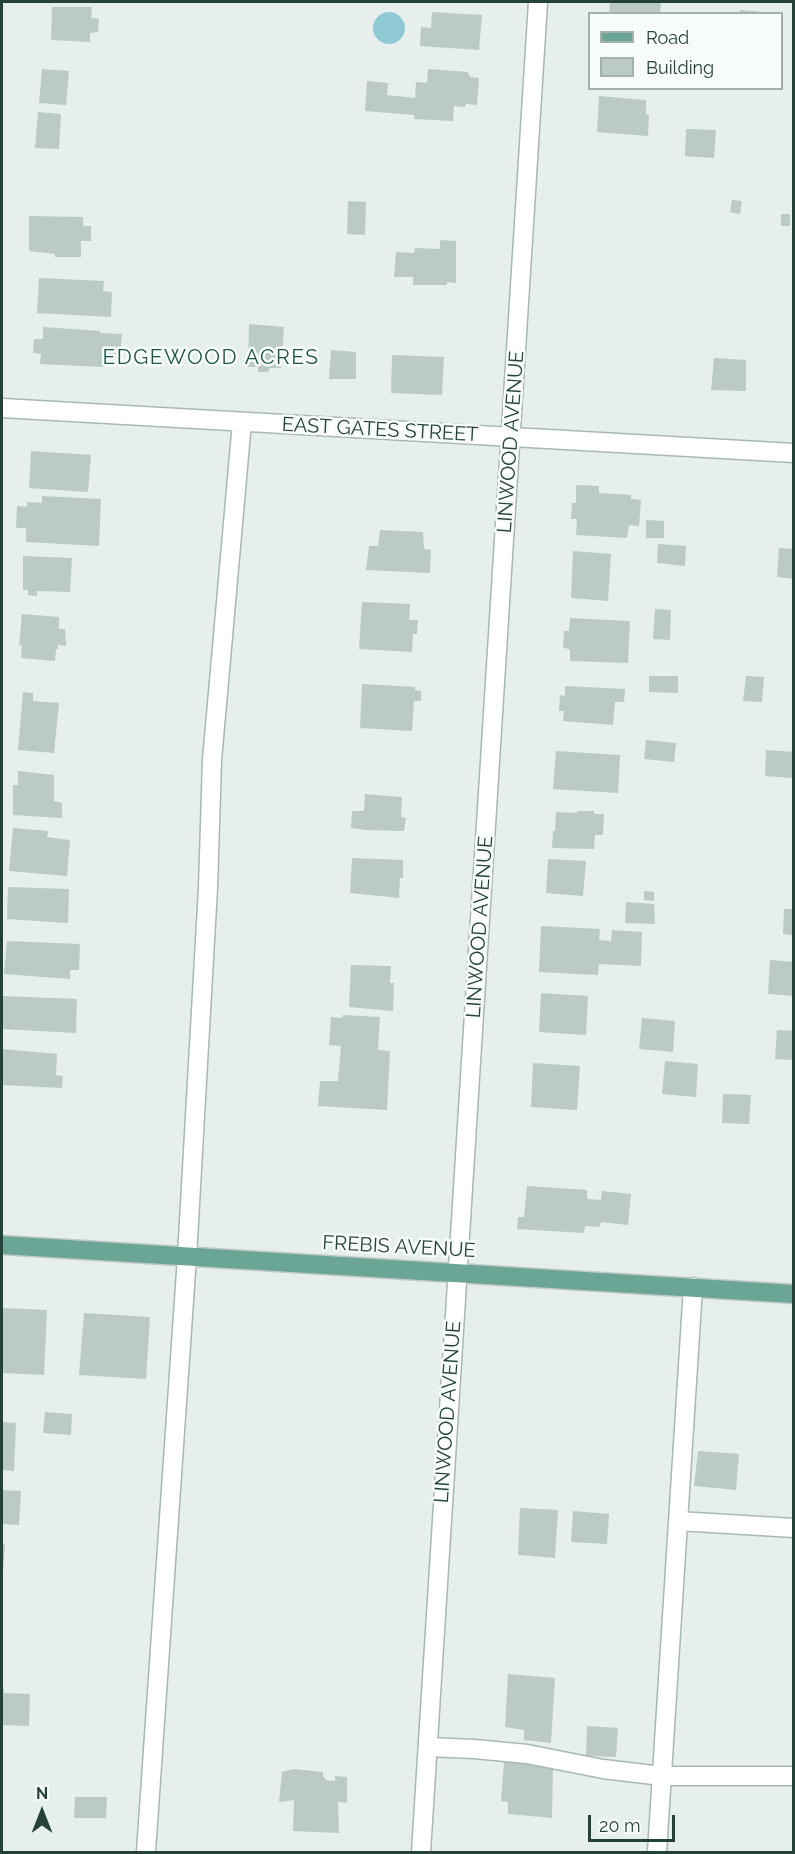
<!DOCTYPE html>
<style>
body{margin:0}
#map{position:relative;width:795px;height:1854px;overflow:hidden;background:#e6efeb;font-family:Raleway,sans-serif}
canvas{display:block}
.frame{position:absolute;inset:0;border:3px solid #24423a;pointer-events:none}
.legend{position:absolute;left:588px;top:12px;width:195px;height:78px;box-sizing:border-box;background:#f7fbf9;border:2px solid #a3b1ad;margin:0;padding:8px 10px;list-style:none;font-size:18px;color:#24423a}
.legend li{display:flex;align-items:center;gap:12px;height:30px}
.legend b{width:30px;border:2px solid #a3b1ad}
.north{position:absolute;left:12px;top:1782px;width:60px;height:60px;-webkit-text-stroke:4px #f7fbf9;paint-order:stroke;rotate:0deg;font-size:16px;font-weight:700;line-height:24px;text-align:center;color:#24423a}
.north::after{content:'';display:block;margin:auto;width:21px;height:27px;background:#24423a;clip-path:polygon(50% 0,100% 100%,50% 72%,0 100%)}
.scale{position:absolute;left:588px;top:1815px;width:87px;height:27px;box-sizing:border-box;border:3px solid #24423a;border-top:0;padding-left:8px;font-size:18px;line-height:21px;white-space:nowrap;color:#24423a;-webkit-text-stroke:4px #f7fbf9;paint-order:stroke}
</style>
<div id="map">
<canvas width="795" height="1854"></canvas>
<div class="frame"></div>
<ul class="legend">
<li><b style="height:8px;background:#6aa596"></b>Road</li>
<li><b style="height:16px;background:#bbcac4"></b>Building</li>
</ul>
<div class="north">N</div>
<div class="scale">20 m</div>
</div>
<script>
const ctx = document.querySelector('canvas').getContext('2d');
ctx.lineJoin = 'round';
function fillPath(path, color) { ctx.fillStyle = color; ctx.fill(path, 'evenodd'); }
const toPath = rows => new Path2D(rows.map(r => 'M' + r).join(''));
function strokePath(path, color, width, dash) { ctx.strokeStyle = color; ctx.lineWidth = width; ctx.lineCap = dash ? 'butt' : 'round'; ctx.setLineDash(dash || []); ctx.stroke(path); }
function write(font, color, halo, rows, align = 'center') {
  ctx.font = font + ' Raleway,sans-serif'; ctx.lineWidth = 5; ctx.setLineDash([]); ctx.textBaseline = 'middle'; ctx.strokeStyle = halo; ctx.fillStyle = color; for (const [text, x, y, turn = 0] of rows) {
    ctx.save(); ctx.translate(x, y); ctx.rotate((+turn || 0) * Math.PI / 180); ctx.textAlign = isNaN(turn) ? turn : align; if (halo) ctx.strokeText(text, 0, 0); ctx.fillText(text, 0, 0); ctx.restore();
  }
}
const water = toPath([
 '373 28a16 16 0 1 1 32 0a16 16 0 1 1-32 0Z'
]);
const building = toPath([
 [610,2,661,2,660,14,609,13],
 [52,7,92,7,91,18,99,19,98,32,90,33,90,42,51,40],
 [740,10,762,12,762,14,740,14],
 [432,12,482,15,479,50,420,46,421,27,431,28],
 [42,69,69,71,66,105,39,103],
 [428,69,468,72,470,77,479,78,477,105,466,104,465,107,454,106,453,121,414,119,414,115,365,111,367,81,388,83,387,95,415,98,416,82,427,83],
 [599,96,646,100,646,114,649,115,648,136,597,132],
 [38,112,61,114,59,149,35,148],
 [686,129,716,130,714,158,685,156],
 [732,200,742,201,740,214,730,212],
 [348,201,366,202,365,235,347,234],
 [781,214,790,214,790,226,781,226],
 [29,216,83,217,83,226,91,226,91,241,81,241,81,257,55,257,55,254,29,251],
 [440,240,456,241,456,283,447,282,447,285,413,285,413,277,394,277,396,252,414,253,415,248,440,249],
 [39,278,104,281,103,291,112,292,111,317,37,313],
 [249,324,284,327,281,368,270,368,268,372,258,372,258,367,248,367],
 [43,327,100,331,100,333,122,334,120,355,105,354,104,367,40,364,41,354,33,353,34,339,43,339],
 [331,350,356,352,356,379,329,379],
 [392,355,444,357,442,395,391,393],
 [714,358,746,360,746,391,711,390],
 [31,451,91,455,88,492,29,488],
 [576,485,599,486,599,493,631,495,631,499,641,500,639,526,629,525,627,538,576,535,577,519,571,519,572,503,576,503],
 [42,496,101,499,99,546,26,542,26,528,16,528,17,506,27,507,27,502,42,503],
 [646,520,664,521,664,538,646,538],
 [380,530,423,532,424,549,431,550,430,573,366,570,369,546,378,546],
 [658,544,686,546,685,566,657,563],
 [779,548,794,549,794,579,777,577],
 [573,551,611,554,608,601,571,598],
 [23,556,72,558,70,592,37,591,37,596,28,595,28,590,23,590],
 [362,602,410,604,409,620,418,620,417,634,413,634,412,652,359,649],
 [655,609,671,610,670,640,653,639],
 [22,614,59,617,59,629,65,629,66,646,58,645,58,649,56,649,55,661,21,658,22,646,19,645],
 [570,618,630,621,628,663,570,661,570,650,563,647,564,631,569,631],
 [649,676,678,676,678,693,649,692],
 [746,676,764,677,762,702,743,701],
 [362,684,415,687,415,690,421,691,421,701,414,701,412,731,360,728],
 [565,686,625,689,624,702,615,702,613,725,563,721,564,711,559,711,560,695,565,696],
 [23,692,33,693,33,701,59,703,54,753,18,750],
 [646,740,676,743,674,762,644,759],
 [766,750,794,752,792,778,765,776],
 [556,751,620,755,618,793,553,789],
 [18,771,54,775,54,801,62,803,62,818,13,815,13,785,18,785],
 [365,794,402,797,401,817,406,818,404,831,365,830,351,828,352,811,364,811],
 [577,811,594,811,594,814,604,814,603,835,595,835,594,849,552,848,553,831,555,831,556,812,577,813],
 [13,828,48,831,47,837,70,840,67,876,9,871],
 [352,858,403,860,403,878,400,878,399,898,350,893],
 [548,859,586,861,583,896,546,893],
 [8,887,69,889,68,923,7,919],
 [644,891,654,892,654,901,644,900],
 [626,902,654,904,655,924,625,923],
 [784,909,794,909,794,935,783,934],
 [541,926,600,929,599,940,611,941,612,930,642,932,641,966,599,964,598,975,539,972],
 [7,941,80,944,79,970,70,970,70,979,4,974],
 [770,960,794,962,794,996,768,994],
 [351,965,391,966,390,983,394,983,393,1011,349,1007],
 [541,993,588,996,586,1035,539,1032],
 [3,996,77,999,76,1033,2,1029],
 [343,1015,380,1017,378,1050,390,1051,387,1110,318,1106,320,1081,338,1081,341,1046,329,1045,331,1017,342,1018],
 [642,1018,675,1021,673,1052,639,1049],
 [777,1030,794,1031,794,1060,775,1059],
 [2,1049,57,1054,56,1075,63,1076,62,1088,2,1085],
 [665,1061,698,1064,696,1097,662,1094],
 [533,1063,580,1066,577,1110,531,1107],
 [723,1094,751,1095,749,1124,722,1123],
 [527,1186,587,1190,587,1199,601,1200,602,1191,631,1194,628,1225,601,1222,600,1227,585,1226,584,1233,517,1229,518,1217,524,1217],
 [2,1308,47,1310,44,1375,2,1373],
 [84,1313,150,1317,146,1379,79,1375],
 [45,1412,72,1414,71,1435,43,1433],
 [2,1422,16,1423,14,1471,2,1470],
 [698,1451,739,1454,736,1490,694,1486],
 [2,1490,21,1491,19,1525,2,1524],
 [520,1508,558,1510,555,1558,518,1555],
 [573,1511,609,1514,607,1544,571,1542],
 [2,1544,5,1544,3,1573,2,1573],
 [508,1674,555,1678,551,1743,524,1740,524,1730,505,1727],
 [2,1689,4,1689,4,1693,30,1694,29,1726,2,1725],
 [587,1726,618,1728,616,1757,586,1756],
 [504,1762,553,1765,552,1818,508,1814,508,1802,501,1801],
 [294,1769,323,1772,323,1776,326,1780,335,1781,335,1776,347,1777,347,1803,338,1802,339,1833,293,1831,294,1800,279,1802,282,1772],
 [75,1797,107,1797,106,1818,74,1818]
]);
const minor = toPath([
 [2,408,794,453],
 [678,1521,794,1528],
 [428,1747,474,1749,527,1754,603,1769,662,1776,794,1776],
 [146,1852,187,1257,208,888,212,760,242,422],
 [421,1852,538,2],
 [657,1852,693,1287]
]);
const major = toPath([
 [2,1245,794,1294]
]);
const streetNames = [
 ["EAST GATES STREET",380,430,3],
 ["LINWOOD AVENUE",511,442,-86],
 ["LINWOOD AVENUE",480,927,-86],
 ["FREBIS AVENUE",399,1247,3],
 ["LINWOOD AVENUE",448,1412,-86]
];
const neighbourhoodNames = [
 ["EDGEWOOD ACRES",211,358]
];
fillPath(water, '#8ec9d4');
fillPath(building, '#bbcac4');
strokePath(minor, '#a8b8b2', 21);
strokePath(major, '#c2cac8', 21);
strokePath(minor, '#fff', 18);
strokePath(major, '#6aa596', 18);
write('20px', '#24423a', '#f7fbf9', streetNames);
ctx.letterSpacing = '1.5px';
write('21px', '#1f5548', '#f7fbf9', neighbourhoodNames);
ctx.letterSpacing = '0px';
</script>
